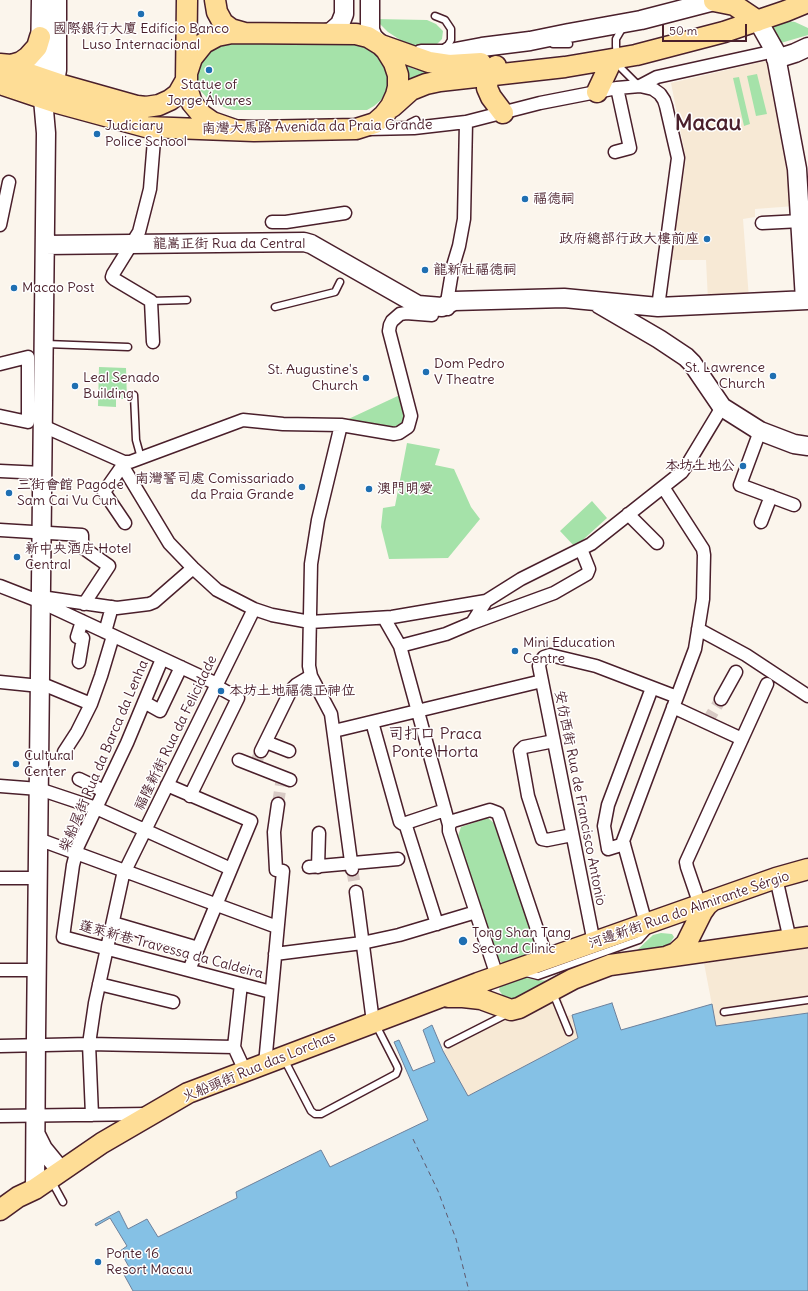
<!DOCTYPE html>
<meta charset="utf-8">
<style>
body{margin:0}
#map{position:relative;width:808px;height:1291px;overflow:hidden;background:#fbf5ec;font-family:Delius,sans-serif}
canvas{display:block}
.scale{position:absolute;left:662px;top:24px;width:85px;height:18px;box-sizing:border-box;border:2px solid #4a1f2b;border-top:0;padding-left:5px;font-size:12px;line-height:14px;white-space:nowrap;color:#4a1f2b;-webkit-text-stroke:3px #fff;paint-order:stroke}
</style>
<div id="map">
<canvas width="808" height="1291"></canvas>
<div class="scale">50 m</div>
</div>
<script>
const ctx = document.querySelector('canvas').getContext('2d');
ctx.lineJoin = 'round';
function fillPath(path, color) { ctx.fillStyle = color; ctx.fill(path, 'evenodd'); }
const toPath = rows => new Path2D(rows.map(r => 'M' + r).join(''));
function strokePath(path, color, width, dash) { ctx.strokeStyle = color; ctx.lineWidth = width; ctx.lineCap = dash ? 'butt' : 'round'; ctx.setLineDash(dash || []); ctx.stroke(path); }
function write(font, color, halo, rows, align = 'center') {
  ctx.font = font + ' Delius,"LXGW WenKai TC",sans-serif'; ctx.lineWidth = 3; ctx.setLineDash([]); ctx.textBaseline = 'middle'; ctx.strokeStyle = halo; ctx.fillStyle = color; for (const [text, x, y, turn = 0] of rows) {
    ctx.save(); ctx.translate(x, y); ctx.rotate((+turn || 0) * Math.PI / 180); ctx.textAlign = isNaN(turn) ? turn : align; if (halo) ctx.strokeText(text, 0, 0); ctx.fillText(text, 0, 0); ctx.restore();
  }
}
const built = toPath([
 [774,59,795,206,755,209,755,217,743,219,749,299,708,301,706,260,670,260,686,159,671,83],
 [808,946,808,1013,716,1026,703,958],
 [559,990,567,1016,572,1015,578,1038,468,1097,443,1051]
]);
const green = toPath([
 [375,19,427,20,436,24,443,31,442,39,437,44,428,48,417,48,405,43,388,32],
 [787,21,795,22,808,28,808,35,774,45,771,26],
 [355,32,388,64,389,86,381,100,374,106,367,110,233,110,226,108,208,99,200,90,197,82,196,57,210,39],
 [403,64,414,69,435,74,403,88],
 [757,74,767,114,756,116,747,76],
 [739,77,750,124,744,126,733,78],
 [99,367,126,368,127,399,116,399,116,407,98,406],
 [402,394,407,420,398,430,342,422],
 [407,443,440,449,435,465,454,469,471,507,480,519,448,558,389,559,381,527,383,508,395,506],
 [592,501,607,518,575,547,560,531],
 [488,818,495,824,536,947,530,953,503,963,497,959,458,836,461,827],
 [661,933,672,934,674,937,668,946,526,1001,506,1000,499,990,500,986,517,976,536,980,554,981,635,952,653,935]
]);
const water = toPath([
 [612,1003,621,1030,712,1004,716,1026,808,1013,808,1291,133,1291,122,1271,129,1267,120,1251,127,1246,110,1218,96,1226,95,1224,119,1211,128,1229,147,1219,158,1237,237,1198,236,1192,321,1150,330,1167,428,1120,394,1042,399,1040,413,1071,435,1062,423,1030,432,1025,443,1051,468,1096,578,1038,572,1015,612,1003]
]);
const ferry = toPath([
 [413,1139,438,1191,456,1239,469,1291]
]);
const streetTunnel = toPath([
 [707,722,721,699],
 [254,766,261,751],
 [278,804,282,777],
 [352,869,356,892]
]);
const lane = toPath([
 [435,16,445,20,451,29,451,40,448,45,442,49],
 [623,27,616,39,616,46,617,59,620,67,639,86],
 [553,44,569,44],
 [407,127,410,123,416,120],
 [151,301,187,300],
 [275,307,335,292,340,282],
 [46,344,128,347],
 [134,395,136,440,141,458],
 [526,973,538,976,639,940,648,930],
 [553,993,569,1032],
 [724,1012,808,1000],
 [448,1044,507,1014],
 [284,1059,311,1111,315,1114,321,1114,396,1074,398,1069,397,1066,376,1025],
 [51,1180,63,1202]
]);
const street = toPath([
 [640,86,653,89,660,94,664,100,666,106,678,158,658,307],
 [367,129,414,128,466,122,540,103,617,88,640,86,657,77,775,51],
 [615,152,630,148,617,88],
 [272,222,286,222,345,213],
 [762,223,801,221],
 [0,225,9,182],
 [448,309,447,302,453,266,459,246,464,219,466,122],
 [153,342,151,301,114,279,112,277,113,274,139,232,150,189,155,128],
 [0,364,28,357,28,422,0,416],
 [341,425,318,520,311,564,309,666,311,676,331,714,352,869],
 [43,426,124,462,130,462,243,420,283,424,341,425,394,434,399,433,408,427,411,416,389,331,390,325,392,321,400,314,406,313,432,315],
 [760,431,740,485,794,505],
 [124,462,125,470,169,543,193,568,217,590,254,609,272,615,310,622,392,617,486,601],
 [123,465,104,492,125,523],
 [0,471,43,473],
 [628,514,657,543],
 [761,522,771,496],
 [0,530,82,535,82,547,109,566,84,604],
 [0,586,41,602,217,684],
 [41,597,117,608,149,604,154,602,193,568],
 [384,618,400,646,449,825],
 [472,623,554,593,587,574,589,569,581,549],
 [698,629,746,655,808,696],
 [105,632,112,607],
 [400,646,446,634,472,623,486,601,521,579,591,544,682,472,687,465,722,407],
 [162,659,127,743,78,846,73,865,63,937,271,992],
 [79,662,83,638,77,637,82,621],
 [0,682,40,686],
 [40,683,91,704],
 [721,699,736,672],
 [144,702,160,711,181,667],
 [673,707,742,739],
 [372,722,400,822,403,824,445,810],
 [334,731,542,681],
 [554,741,524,747,520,751,528,796,542,839,547,840,572,835],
 [266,742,289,751],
 [261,751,291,690,296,685,311,676],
 [64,752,77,732,91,704,101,676,113,636],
 [239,760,290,780],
 [79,779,104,791],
 [167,785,251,821,189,970],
 [0,786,39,789,96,808,231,869],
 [190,796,238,698,216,686],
 [405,823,437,924],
 [38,839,277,927],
 [624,844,608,849,604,826,608,805,652,688],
 [309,867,398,859],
 [318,867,319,833],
 [0,878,38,878],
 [776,878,790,940],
 [356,892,373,1022],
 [700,905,687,867,686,862,767,684],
 [113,923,198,948],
 [646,924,623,841,695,649,703,599,704,555,703,549,663,487],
 [594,943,539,666,540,662,544,657,550,655,596,666,677,697],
 [275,954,362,943,399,935,476,912],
 [0,970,37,970],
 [497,976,449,831,449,825,453,821,490,810,498,813,547,959],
 [99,984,173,1002],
 [241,984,234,1047,245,1071],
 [0,1046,89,1044,234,1047],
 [265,1064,283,871,276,870,274,832,278,804],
 [92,1115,89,1044,95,1003,123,875,254,609],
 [0,1116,149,1114]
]);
const secondary = toPath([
 [370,0,370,30,373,37,378,42],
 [758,21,775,51,797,169,805,300],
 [323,34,331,32,340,24,344,14,344,0],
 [421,54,445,54,482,47,530,41,569,33,641,20,718,0],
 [776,59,795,53,808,47],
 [52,96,57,70,57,0],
 [45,245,304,242,311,244,418,305,442,307,454,301,564,298,658,307,808,300],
 [599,304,659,339,686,357,692,363,722,407,760,431,794,444,808,446],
 [36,1135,43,1149,61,1171],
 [35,1189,36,1035,46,133,40,65,41,0]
]);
const primary = toPath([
 [215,0,217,12,223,23,231,29,245,33],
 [714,1,734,5,758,21],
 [381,45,429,62,449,65,481,63],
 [0,64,59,84,137,106,146,107,159,105,170,100,178,94,186,80,187,0],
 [0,64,11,65,21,62,28,57,37,47,40,37],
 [496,66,488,76,487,88,491,97,503,113],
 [0,84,54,102,146,127,254,131,356,129,375,123,384,115,391,106,396,95,398,87,398,75,394,63,386,50,381,45,368,37,356,34,232,33,217,36,204,43,192,58,187,73,187,88,192,103,202,115,212,122,235,130],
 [597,92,612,60],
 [392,107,411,90,426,84,440,81,565,67,636,55,724,32,786,11,808,2],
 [668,956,676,953,686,944,702,912,707,905,713,900],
 [448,997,463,997,481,999,511,1010,519,1008,573,979,610,965,808,937],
 [0,1210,18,1197,35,1189,102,1143,188,1093,478,983,776,878,808,869]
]);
const markers = [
 [141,14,4,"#1f6fb2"],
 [209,70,4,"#1f6fb2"],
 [97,134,4,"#1f6fb2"],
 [525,199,4,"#1f6fb2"],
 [707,239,4,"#1f6fb2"],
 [425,270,4,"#1f6fb2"],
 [14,288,4,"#1f6fb2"],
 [426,372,4,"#1f6fb2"],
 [773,376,4,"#1f6fb2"],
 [366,378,4,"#1f6fb2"],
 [75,386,4,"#1f6fb2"],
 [743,466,4,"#1f6fb2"],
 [302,487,4,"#1f6fb2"],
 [369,489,4,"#1f6fb2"],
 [9,493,4,"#1f6fb2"],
 [17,557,4,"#1f6fb2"],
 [515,651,4,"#1f6fb2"],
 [221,691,4,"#1f6fb2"],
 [16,764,4,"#1f6fb2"],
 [463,941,5,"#1f6fb2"],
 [98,1262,4,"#1f6fb2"]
];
const poiNames = [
 ["國際銀行大廈 Edifício Banco",141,29,"center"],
 ["Luso Internacional",141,45,"center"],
 ["Statue of",209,85,"center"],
 ["Jorge Álvares",209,101,"center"],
 ["Judiciary",105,126],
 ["Police School",105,142],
 ["福德祠",533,199],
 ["政府總部行政大樓前座",699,239,"right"],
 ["龍新社福德祠",433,270],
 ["Macao Post",22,288],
 ["Dom Pedro",434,364],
 ["V Theatre",434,380],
 ["St. Lawrence",765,368,"right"],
 ["Church",765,384,"right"],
 ["St. Augustine's",358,370,"right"],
 ["Church",358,386,"right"],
 ["Leal Senado",83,378],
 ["Building",83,394],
 ["本坊土地公",735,466,"right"],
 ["南灣警司處 Comissariado",294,479,"right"],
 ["da Praia Grande",294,495,"right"],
 ["三街會館 Pagode",17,485],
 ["Sam Cai Vu Cun",17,501],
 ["澳門明愛",377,489],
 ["新中央酒店 Hotel",25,549],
 ["Central",25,565],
 ["Mini Education",523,643],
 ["Centre",523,659],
 ["本坊土地福德正神位",229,691],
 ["Cultural",24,756],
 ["Center",24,772],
 ["Tong Shan Tang",472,933],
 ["Second Clinic",472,949],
 ["Ponte 16",106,1254],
 ["Resort Macau",106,1270]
];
const streetNames = [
 ["南灣大馬路 Avenida da Praia Grande",317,127,-1],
 ["龍嵩正街 Rua da Central",229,244],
 ["福隆新街 Rua da Felicidade",176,733,-64],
 ["柴船尾街 Rua da Barca da Lenha",104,756,-67],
 ["安仿西街 Rua de Francisco Antonio",580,798,79],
 ["河邊新街 Rua do Almirante Sérgio",689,910,-19],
 ["蓬萊新巷 Travessa da Caldeira",171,950,15],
 ["火船頭街 Rua das Lorchas",259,1067,-22]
];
const quarterNames = [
 ["司打口 Praca",435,734],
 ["Ponte Horta",435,752]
];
const townNames = [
 ["Macau",708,124]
];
fillPath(built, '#f7e9d5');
fillPath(green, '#a5e2a9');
fillPath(water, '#85c1e5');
strokePath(water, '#6d809b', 1);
strokePath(ferry, '#5f586c', 1, [5, 4]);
strokePath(streetTunnel, '#d8cac5', 12, [12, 6]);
strokePath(lane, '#4a1f2b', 9);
strokePath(street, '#4a1f2b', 15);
strokePath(secondary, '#4a1f2b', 21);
strokePath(primary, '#4a1f2b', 23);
strokePath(lane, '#fff', 6);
strokePath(street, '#fff', 12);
strokePath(secondary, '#fff', 18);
strokePath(primary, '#fedd96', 20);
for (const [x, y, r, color] of markers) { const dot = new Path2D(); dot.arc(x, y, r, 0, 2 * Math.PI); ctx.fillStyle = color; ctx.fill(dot); strokePath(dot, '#fff', 1.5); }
write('14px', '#4a1f2b', '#fff', poiNames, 'left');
write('14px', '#4a1f2b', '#fff', streetNames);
write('16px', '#4a1f2b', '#fff', quarterNames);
write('bold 22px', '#4a1f2b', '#fff', townNames);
</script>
